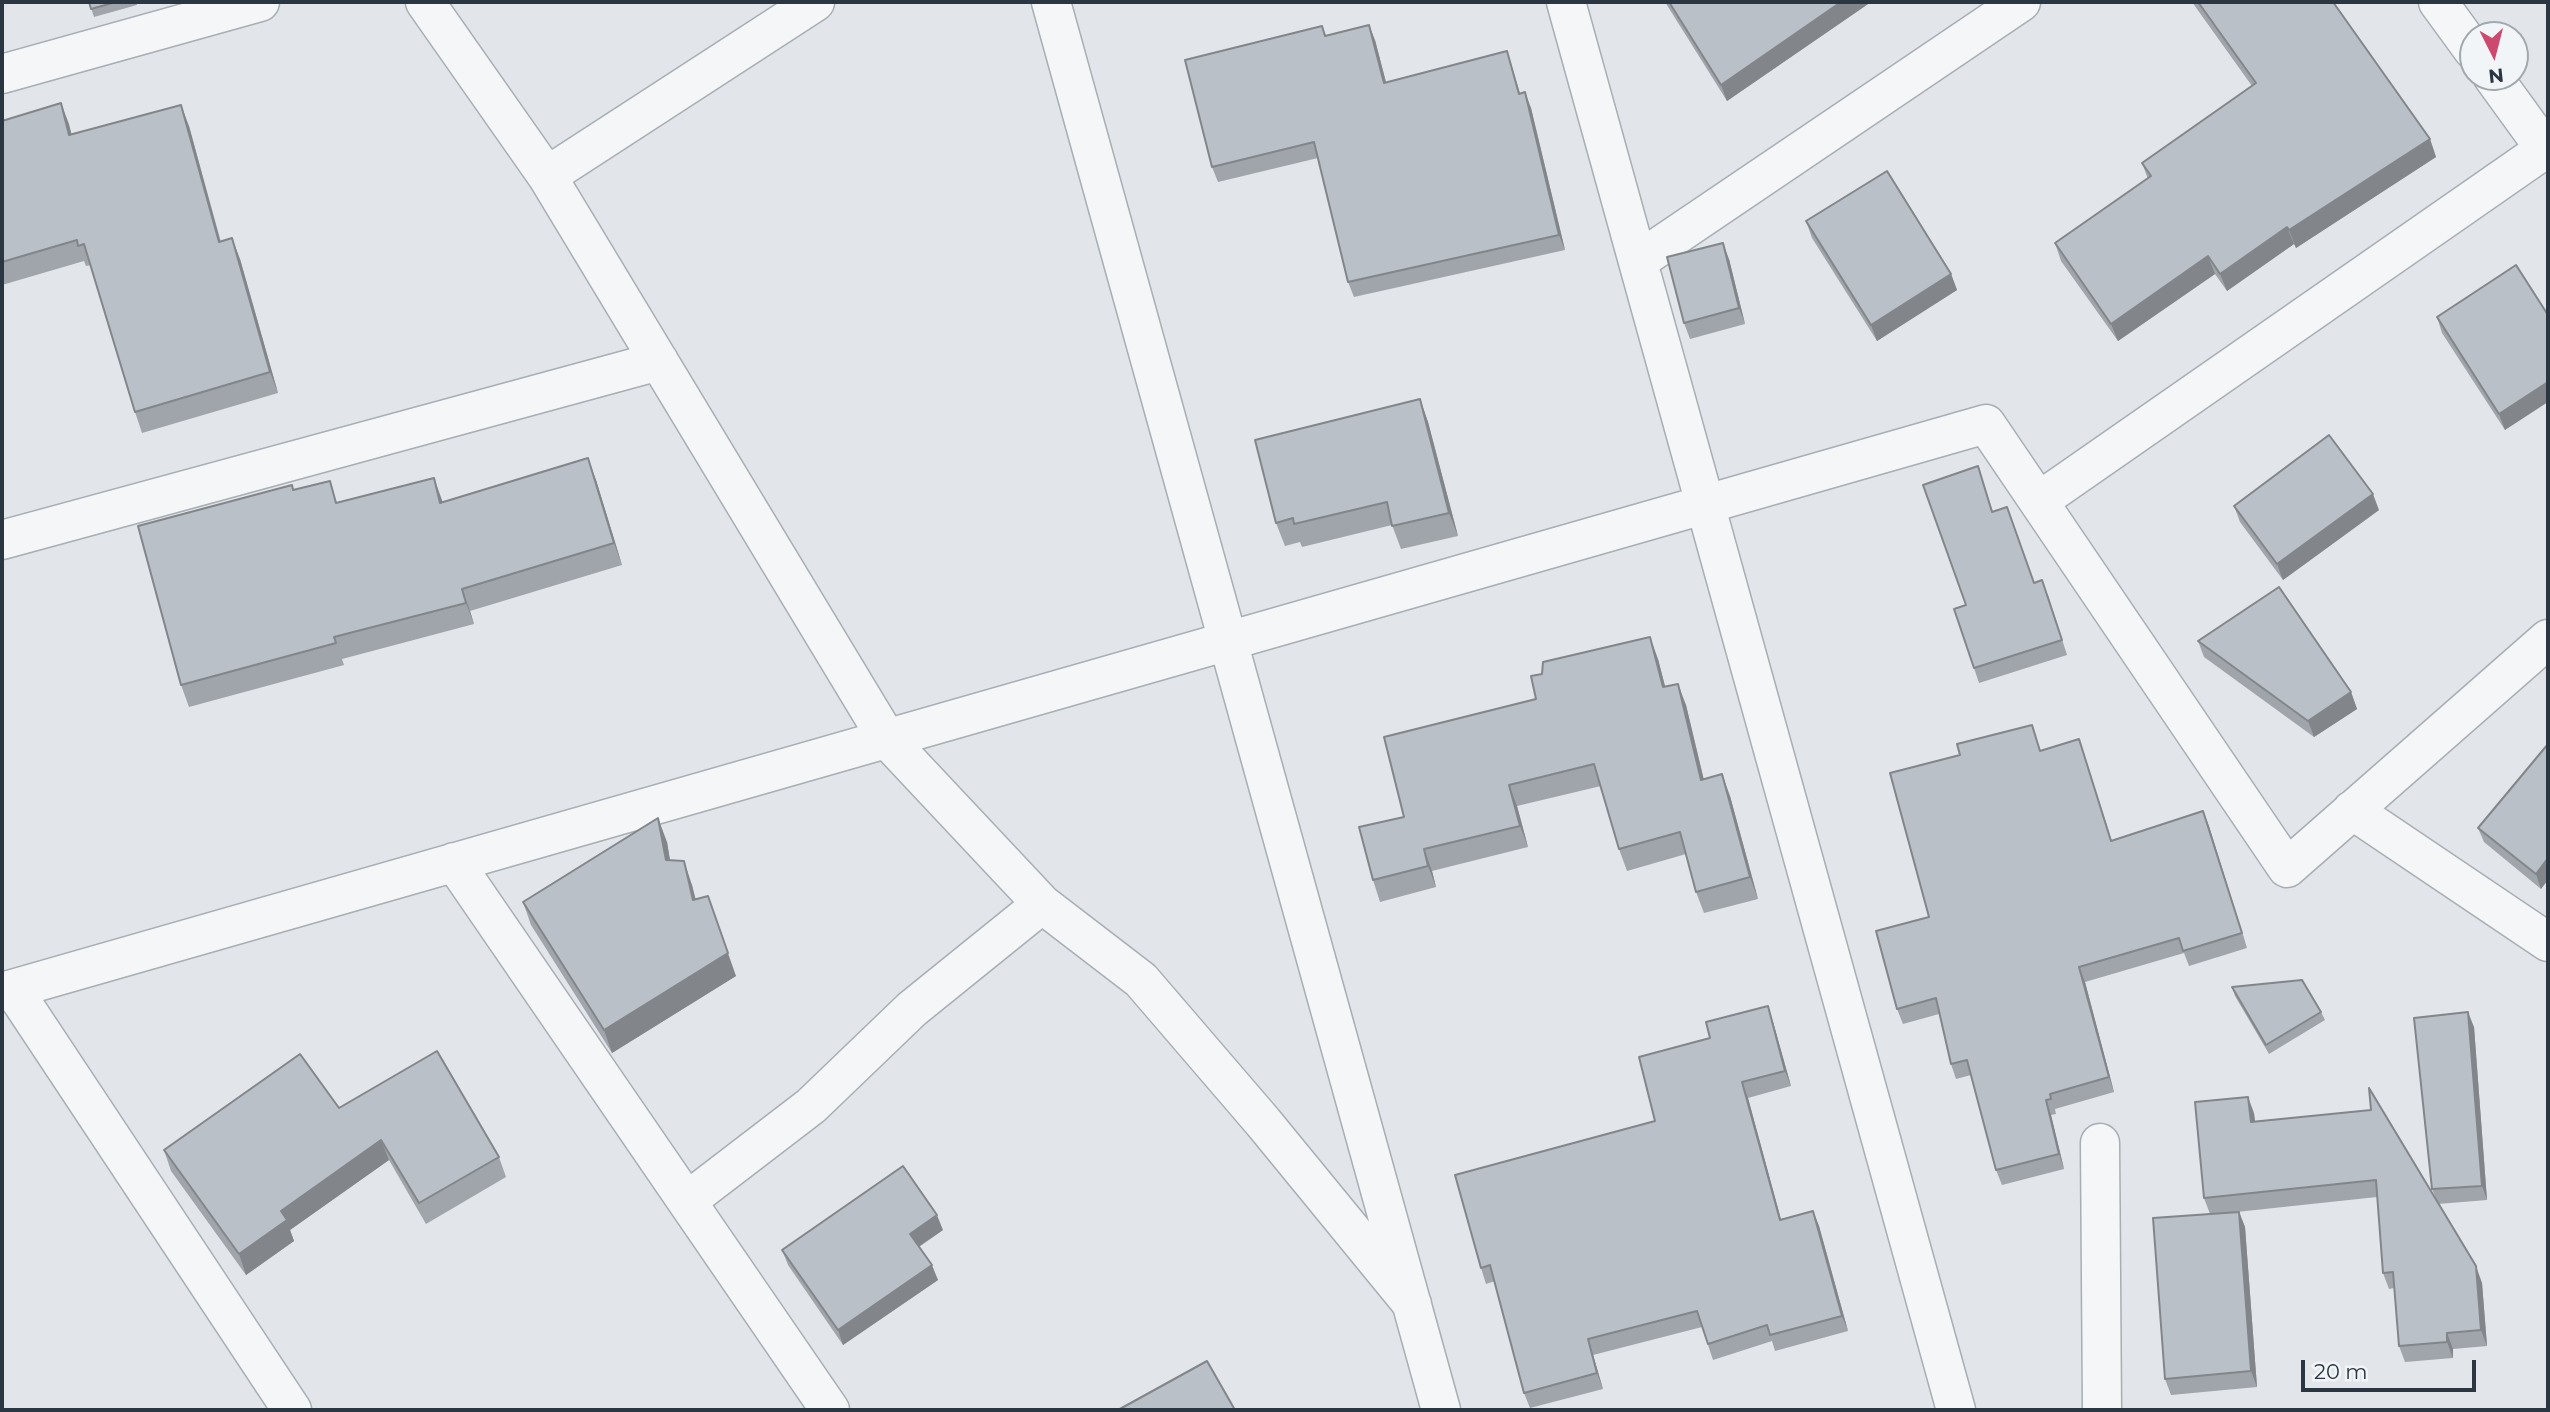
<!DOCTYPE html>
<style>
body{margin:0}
#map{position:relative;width:2550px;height:1412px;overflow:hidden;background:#e2e6ea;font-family:Montserrat,sans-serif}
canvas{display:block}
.frame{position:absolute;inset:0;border:4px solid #2a3641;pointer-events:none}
.north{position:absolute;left:2459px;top:21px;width:70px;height:70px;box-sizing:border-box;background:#f1f5f7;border:2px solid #a1a9ae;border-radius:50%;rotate:174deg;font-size:19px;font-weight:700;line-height:28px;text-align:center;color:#2a3641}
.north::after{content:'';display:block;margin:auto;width:24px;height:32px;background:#cc4a70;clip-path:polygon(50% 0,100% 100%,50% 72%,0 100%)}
.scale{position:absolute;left:2301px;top:1360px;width:175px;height:32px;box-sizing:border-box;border:4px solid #2a3641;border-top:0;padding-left:9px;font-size:21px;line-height:24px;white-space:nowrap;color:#2a3641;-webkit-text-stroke:5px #f1f5f7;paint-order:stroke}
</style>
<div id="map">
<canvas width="2550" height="1412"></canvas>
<div class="frame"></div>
<div class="north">N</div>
<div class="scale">20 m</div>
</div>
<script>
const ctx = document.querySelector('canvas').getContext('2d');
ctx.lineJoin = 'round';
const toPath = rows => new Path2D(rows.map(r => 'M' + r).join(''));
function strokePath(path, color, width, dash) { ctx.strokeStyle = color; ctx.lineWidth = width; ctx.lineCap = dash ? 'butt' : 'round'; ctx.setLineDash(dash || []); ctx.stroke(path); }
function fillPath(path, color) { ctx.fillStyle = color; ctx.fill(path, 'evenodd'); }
const minor = toPath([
 [425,2,547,176,887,739,1042,904,1141,980,1263,1122,1412,1304],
 [1051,2,1441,1410],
 [1566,2,1956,1410],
 [2438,2,2473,50],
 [2,74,260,2],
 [2493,77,2548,153],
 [547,176,815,2],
 [1638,261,2021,2],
 [2039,501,2548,147],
 [2,540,659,361],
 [2352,810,2548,942],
 [454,862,830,1410],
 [13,989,292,1410],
 [2,992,1986,424,2287,868,2548,639],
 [2100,1143,2102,1410],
 [687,1201,811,1106,912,1009,1042,904]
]);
const wall = toPath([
 [89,2,136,2,137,5,94,17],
 [1665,2,1871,2,1727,101],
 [2192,2,2333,2,2430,139,2436,157,2296,248,2294,244,2227,291,2215,274,2118,341,2061,261,2055,243,2148,179,2142,163,2252,86],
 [1322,26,1326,36,1375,40,1386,82,1507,51,1520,93,1531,108,1565,250,1354,297,1348,282,1318,158,1218,182,1212,167],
 [61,103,71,135,189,126,221,242,240,259,278,393,142,433,135,412,91,265,86,266,84,261,2,285,2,121],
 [1806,221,1951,274,1957,290,1877,341,1812,238],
 [1729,259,1745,324,1690,339,1684,323],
 [2548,315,2505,430,2442,333,2437,317],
 [1420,399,1428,422,1458,536,1401,549,1392,525,1302,547,1300,542,1285,546,1276,523],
 [596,480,622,565,470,611,474,624,342,659,344,665,189,707,181,685,294,490,338,503,442,502],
 [1983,481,1993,512,2034,583,2048,595,2067,655,1979,683,1974,668,1966,605],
 [2234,506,2379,510,2283,580,2240,522],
 [2198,641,2351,692,2357,709,2314,737,2204,657],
 [1658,659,1665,687,1686,705,1704,780,1730,796,1758,899,1704,913,1696,892,1686,854,1627,871,1619,849,1601,786,1517,806,1528,847,1432,871,1436,887,1380,902,1373,880,1404,817,1536,699],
 [2079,739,2112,841,2203,811,2247,948,2189,966,2184,953,2085,982,2114,1092,2055,1109,2056,1114,2051,1115,2064,1169,2002,1185,1996,1170,1971,1075,1956,1079,1951,1064,1939,1014,1903,1024,1897,1009,1929,917,2041,750],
 [2548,744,2541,889,2484,842,2478,828],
 [667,842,670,861,692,885,696,900,736,976,612,1053,531,925,523,902],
 [2232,987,2321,1012,2325,1020,2269,1054,2235,996],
 [1773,1022,1791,1086,1748,1098,1781,1219,1813,1211,1819,1226,1848,1331,1775,1351,1772,1341,1713,1360,1702,1327,1593,1355,1603,1389,1530,1408,1524,1393,1495,1281,1486,1284,1481,1268],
 [2474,1027,2487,1200,2438,1204,2482,1283,2487,1346,2453,1349,2453,1358,2405,1362,2399,1346,2394,1288,2389,1289,2383,1273,2377,1197,2227,1213,2239,1212,2245,1227,2257,1387,2171,1395,2165,1379,2210,1214,2204,1198,2254,1113,2255,1122,2437,1201,2432,1189],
 [339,1108,499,1157,506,1177,426,1224,389,1160,290,1230,294,1241,246,1275,171,1171,164,1150],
 [943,1230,919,1247,938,1280,843,1345,788,1265,782,1250]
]);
const shadedWall = toPath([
 [1841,2,1871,2,1727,101,1721,85],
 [1369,25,1375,40,1390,98,1384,83],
 [1525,92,1531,108,1565,250,1559,235],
 [61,103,69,124,77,156,69,135],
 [181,105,189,126,226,263,219,242],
 [2430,139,2436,157,2296,248,2289,230],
 [2287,227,2294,244,2227,291,2220,274],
 [232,238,240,259,278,393,270,372],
 [1723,243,1729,259,1745,324,1739,308],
 [2208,256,2215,274,2118,341,2111,324],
 [1951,274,1957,290,1877,341,1871,325],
 [2548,382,2548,402,2505,430,2499,414],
 [1420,399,1428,422,1458,536,1449,513],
 [588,458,596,480,622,565,614,543],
 [434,478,442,500,448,525,440,503],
 [2373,494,2379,510,2283,580,2277,564],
 [462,589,470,611,474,624,466,603],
 [1650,637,1658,659,1671,709,1663,687],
 [1678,684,1686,705,1709,802,1701,780],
 [2351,692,2357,709,2314,737,2308,721],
 [1722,774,1730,796,1758,899,1750,877],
 [1509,785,1517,806,1528,847,1520,826],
 [2203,811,2209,826,2247,948,2242,933],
 [658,818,667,842,674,884,666,860],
 [1424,849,1432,871,1436,887,1428,866],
 [2548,858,2548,880,2541,889,2536,874],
 [684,861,692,885,701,924,693,900],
 [708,896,736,976,612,1053,604,1030],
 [2079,967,2085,982,2114,1092,2109,1077],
 [1768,1006,1773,1022,1791,1086,1785,1071],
 [2468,1012,2474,1027,2487,1200,2482,1186],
 [1742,1082,1748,1098,1785,1235,1780,1220],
 [2248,1097,2254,1113,2257,1138,2251,1122],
 [2046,1100,2051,1115,2064,1169,2059,1154],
 [381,1140,389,1160,290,1230,294,1241,246,1275,239,1254,281,1211],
 [1813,1211,1819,1226,1848,1331,1842,1316],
 [2239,1212,2245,1227,2257,1387,2251,1371],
 [937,1215,943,1230,915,1249,910,1234],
 [932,1265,938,1280,843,1345,838,1330],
 [2476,1266,2482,1283,2487,1346,2481,1330],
 [2447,1333,2453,1349,2453,1358,2447,1342],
 [1588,1339,1593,1355,1603,1389,1597,1373]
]);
const building = toPath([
 [89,2,116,2,91,9,89,2],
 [1669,2,1841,2,1721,85,1669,2],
 [2198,2,2333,2,2430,139,2289,230,2287,227,2220,274,2208,256,2111,324,2055,243,2151,176,2142,163,2256,83,2198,2],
 [1369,25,1384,83,1507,51,1519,94,1525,92,1559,235,1348,282,1314,142,1212,167,1185,60,1322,26,1325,36,1369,25],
 [61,103,69,135,181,105,219,242,232,238,270,372,135,412,84,244,78,246,77,240,2,262,2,121,61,103],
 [1887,171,1951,274,1871,325,1806,221,1887,171],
 [1723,243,1739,308,1684,323,1667,257,1723,243],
 [2516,265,2548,315,2548,382,2499,414,2437,317,2516,265],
 [1420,399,1449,513,1392,526,1387,502,1294,524,1293,518,1276,523,1255,440,1420,399],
 [2329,435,2373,494,2277,564,2234,506,2329,435],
 [588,458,614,543,462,589,466,603,334,637,336,643,181,685,138,526,292,485,293,490,330,481,336,503,434,478,440,503,588,458],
 [1978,466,1992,512,2007,507,2034,583,2042,580,2062,640,1974,668,1954,609,1966,605,1923,485,1978,466],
 [2279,587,2351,692,2308,721,2198,641,2279,587],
 [1650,637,1663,687,1678,684,1701,780,1722,774,1750,877,1696,892,1680,832,1619,849,1594,764,1509,785,1520,826,1424,849,1428,866,1373,880,1359,827,1404,817,1384,737,1536,699,1531,676,1542,674,1543,662,1650,637],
 [2032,725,2040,751,2079,739,2111,841,2203,811,2242,933,2183,951,2179,938,2079,967,2109,1077,2050,1094,2051,1099,2046,1100,2059,1154,1996,1170,1967,1060,1951,1064,1936,998,1897,1009,1876,931,1929,917,1890,773,1960,755,1957,744,2032,725],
 [2548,744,2548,858,2536,874,2478,828,2548,744],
 [658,818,666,860,684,861,693,900,708,896,728,953,604,1030,523,902,658,818],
 [2302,980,2321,1012,2266,1045,2232,987,2302,980],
 [1768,1006,1785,1071,1742,1082,1780,1220,1813,1211,1842,1316,1770,1335,1767,1325,1708,1344,1697,1311,1588,1339,1597,1373,1524,1393,1490,1265,1481,1268,1455,1175,1655,1121,1639,1057,1710,1038,1706,1022,1768,1006],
 [2468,1012,2482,1186,2432,1189,2414,1018,2468,1012],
 [437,1051,499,1157,419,1203,381,1140,281,1211,287,1220,239,1254,164,1150,300,1054,339,1108,437,1051],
 [2369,1088,2476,1266,2481,1330,2447,1333,2447,1342,2399,1346,2393,1272,2383,1273,2376,1180,2204,1198,2195,1102,2248,1097,2251,1122,2371,1110,2369,1088],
 [903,1166,937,1215,910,1234,932,1265,838,1330,782,1250,903,1166],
 [2239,1212,2251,1371,2165,1379,2153,1218,2239,1212],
 [1207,1361,1235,1410,1118,1410,1207,1361]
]);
strokePath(minor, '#a7aeb4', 41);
strokePath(minor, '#f4f6f8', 38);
fillPath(wall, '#9fa5ab');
fillPath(shadedWall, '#82868b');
fillPath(building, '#b9c0c7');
strokePath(building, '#82868b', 2);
</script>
